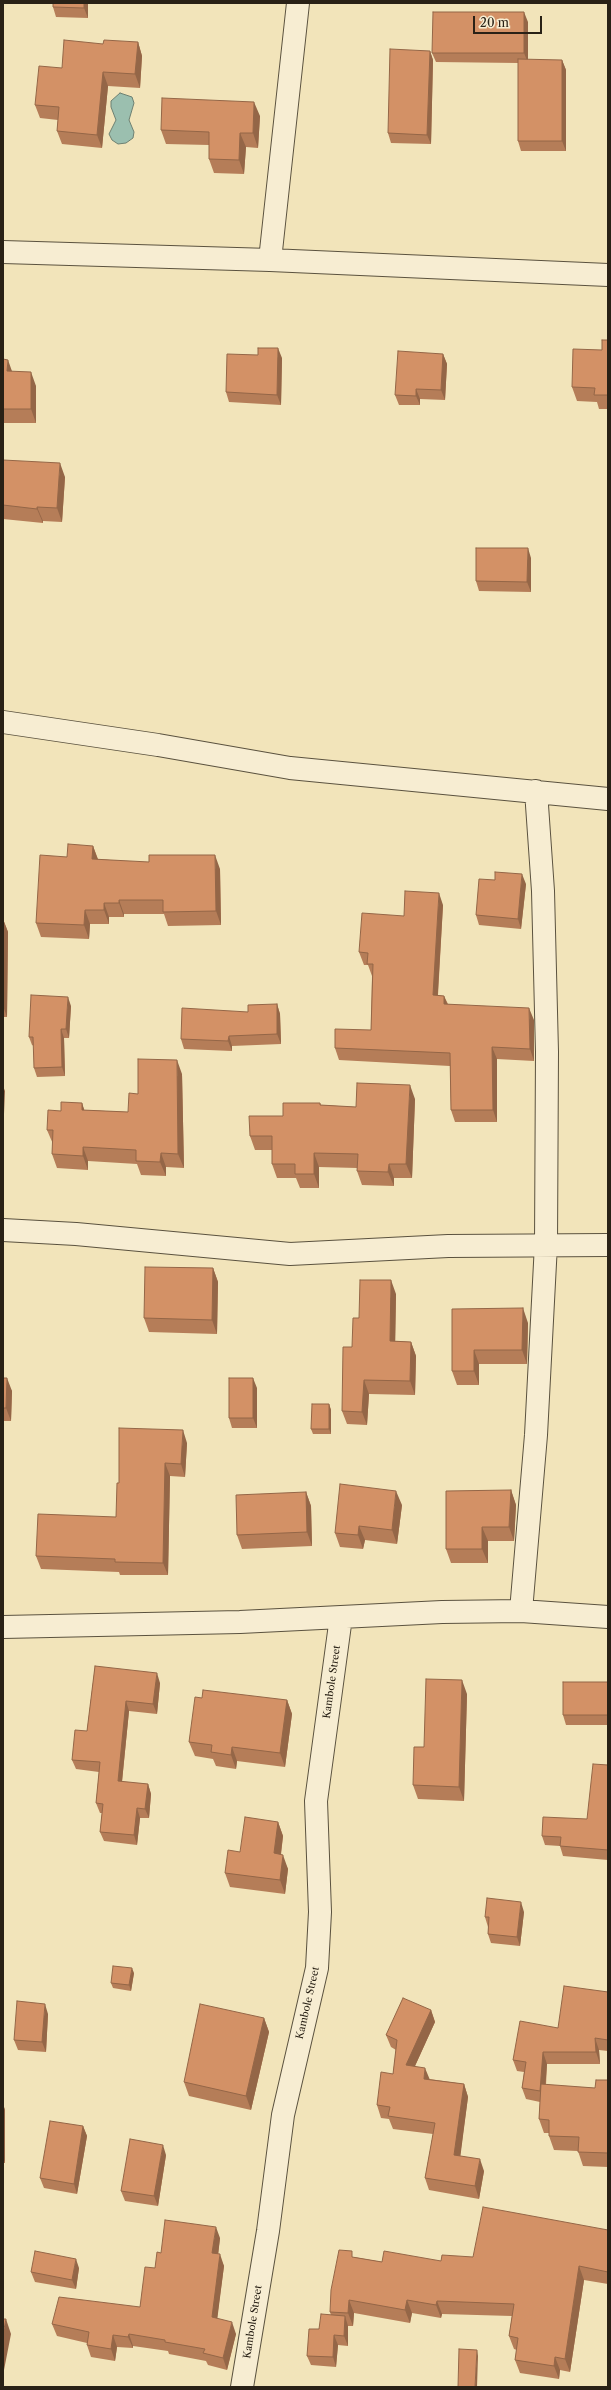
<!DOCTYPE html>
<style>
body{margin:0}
#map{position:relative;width:611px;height:2390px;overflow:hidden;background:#f2e4ba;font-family:"Libre Caslon Text",serif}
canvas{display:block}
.frame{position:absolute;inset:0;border:4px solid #292116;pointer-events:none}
.scale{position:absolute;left:473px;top:16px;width:69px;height:18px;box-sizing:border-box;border:2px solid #292116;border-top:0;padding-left:5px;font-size:12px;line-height:14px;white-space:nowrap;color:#292116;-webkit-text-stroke:3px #f7edd2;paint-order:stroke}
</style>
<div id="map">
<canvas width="611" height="2390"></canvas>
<div class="frame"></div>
<div class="scale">20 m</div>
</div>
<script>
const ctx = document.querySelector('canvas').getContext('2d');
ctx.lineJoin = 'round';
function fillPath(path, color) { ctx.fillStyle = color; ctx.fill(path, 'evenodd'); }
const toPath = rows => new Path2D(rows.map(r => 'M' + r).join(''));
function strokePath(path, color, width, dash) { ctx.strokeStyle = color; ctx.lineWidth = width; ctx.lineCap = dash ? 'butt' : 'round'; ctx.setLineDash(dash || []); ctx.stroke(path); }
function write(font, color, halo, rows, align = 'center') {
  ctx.font = font + ' "Libre Caslon Text",serif'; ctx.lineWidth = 4; ctx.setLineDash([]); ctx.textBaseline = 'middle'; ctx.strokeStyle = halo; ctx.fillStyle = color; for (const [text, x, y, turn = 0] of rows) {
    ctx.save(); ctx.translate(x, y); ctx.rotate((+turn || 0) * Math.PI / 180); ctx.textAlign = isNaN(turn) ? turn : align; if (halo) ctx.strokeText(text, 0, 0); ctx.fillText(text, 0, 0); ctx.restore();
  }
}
const water = toPath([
 [120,93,132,97,134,103,129,120,134,132,133,138,126,143,118,144,112,140,109,134,116,120,111,107,111,101,120,93]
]);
const street = toPath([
 [3,252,270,260,608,275],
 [270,260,298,3],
 [3,722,158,745,290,768,608,799],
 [3,1230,76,1234,290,1254,448,1246,608,1245],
 [521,1611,536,1435,546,1244,547,1052,543,891,536,791],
 [3,1627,240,1622,442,1612,521,1611,608,1617],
 [242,2387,268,2231,283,2115,317,1968,320,1912,316,1801,341,1617]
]);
const wall = toPath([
 [53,3,88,3,88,18,56,17,53,7],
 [528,22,528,60,562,60,566,70,566,151,521,151,518,141,518,63,436,62,432,53],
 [138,42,142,56,140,88,108,86,102,148,62,144,57,131,58,120,40,118,35,105,62,68,103,44],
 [430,51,433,60,431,144,391,143,388,133],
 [260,116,258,148,246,147,244,174,214,173,209,159,209,145,166,144,161,130],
 [608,340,608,409,599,409,597,402,577,401,572,387,602,350],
 [443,354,447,364,445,400,420,399,420,405,399,405,395,395],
 [258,355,282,358,281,405,229,402,226,392],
 [3,359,12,372,36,386,36,423,3,423],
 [3,460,65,477,62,522,43,521,43,523,3,519],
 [531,558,531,592,479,591,476,581],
 [93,846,98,859,220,869,221,925,168,926,164,914,124,914,124,917,109,917,109,924,90,924,89,939,41,937,36,923,67,857],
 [526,884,521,929,479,925,476,915],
 [443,905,438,995,444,996,448,1004,534,1020,534,1061,497,1059,497,1122,455,1122,451,1110,450,1066,339,1060,335,1048,371,1030,372,976,368,965,364,965,359,952,404,916],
 [3,919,8,932,7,1017,3,1017],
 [277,1004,280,1014,281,1044,232,1046,232,1051,184,1049,181,1039,248,1012],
 [71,1006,69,1038,64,1038,65,1076,37,1077,34,1068,34,1046,32,1045,29,1037],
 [182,1074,184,1168,166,1167,166,1176,141,1175,137,1164,88,1161,88,1170,57,1168,52,1154,53,1144,47,1130,82,1103,84,1110,128,1112,138,1094],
 [415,1099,412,1178,394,1178,394,1186,362,1185,357,1171,357,1168,319,1167,319,1188,300,1188,296,1178,277,1178,272,1164,272,1150,255,1150,250,1136,283,1116,320,1103,321,1105,356,1107],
 [213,1268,218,1282,217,1334,149,1332,144,1318],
 [396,1294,395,1341,411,1342,416,1356,415,1395,369,1394,367,1425,347,1424,342,1411,352,1347,359,1318],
 [452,1309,528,1323,527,1364,479,1364,479,1385,457,1385,452,1371],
 [3,1378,12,1391,11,1421,3,1421],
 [257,1388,257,1428,232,1428,229,1418],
 [329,1404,331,1410,331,1434,313,1434,311,1429],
 [187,1443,185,1477,170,1476,168,1575,120,1575,119,1572,41,1569,36,1556,116,1517,119,1483],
 [511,1490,516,1505,514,1541,488,1541,488,1563,451,1563,446,1549],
 [306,1492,311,1506,312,1546,242,1549,237,1535],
 [402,1505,397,1544,365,1540,363,1549,340,1547,335,1533],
 [95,1666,160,1683,157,1714,129,1711,122,1782,148,1784,151,1794,149,1818,140,1818,137,1845,104,1841,100,1832,102,1813,100,1813,96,1803,99,1772,76,1769,72,1760,87,1731],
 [608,1682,608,1725,566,1725,563,1715],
 [467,1694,464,1801,418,1799,413,1785,424,1747],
 [202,1698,287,1700,292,1714,285,1767,237,1761,236,1769,216,1766,213,1759,195,1756,189,1742],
 [608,1765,608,1860,563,1856,560,1846,545,1845,542,1836,587,1819],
 [278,1822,283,1836,281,1855,288,1869,285,1894,230,1887,225,1873,240,1852],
 [524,1912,520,1946,491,1943,488,1934,488,1927,485,1917],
 [134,1973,131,1991,113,1988,111,1983],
 [608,1992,608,2051,599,2050,600,2064,547,2064,546,2085,595,2088,608,2080,608,2167,583,2166,578,2151,554,2150,549,2136,549,2133,544,2133,539,2119,540,2102,526,2099,522,2088,524,2072,517,2071,513,2060],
 [431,2010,435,2022,415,2066,429,2079,464,2084,468,2097,460,2156,484,2171,479,2199,429,2190,425,2178,433,2134,393,2129,389,2119,381,2118,377,2105,393,2074,396,2050,391,2047,386,2035],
 [48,2014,46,2052,18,2050,14,2040],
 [264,2018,269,2032,251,2110,189,2096,184,2082],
 [3,2104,5,2110,5,2163,3,2163],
 [83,2126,87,2136,77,2194,44,2188,40,2178],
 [166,2155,158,2206,125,2201,121,2191],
 [608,2230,608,2284,584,2280,570,2372,560,2370,559,2379,520,2373,515,2360,517,2350,514,2349,509,2336,512,2316,442,2314,441,2318,412,2313,410,2323,354,2313,353,2326,348,2326,348,2346,338,2345,336,2367,311,2365,307,2356,319,2329,331,2315,330,2312,354,2257,382,2262,441,2261,473,2257],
 [220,2238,218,2254,224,2266,217,2318,236,2334,227,2370,208,2365,206,2361,169,2354,168,2351,133,2346,133,2348,117,2347,115,2361,91,2357,87,2345,87,2343,57,2336,52,2324,140,2307,161,2253],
 [79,2268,76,2289,35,2282,31,2272]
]);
const shadedWall = toPath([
 [84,3,88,3,88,18,84,8],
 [524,12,528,22,528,63,524,53],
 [138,42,142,56,140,88,135,74],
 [430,51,433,60,431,144,427,135],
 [562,60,566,70,566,151,562,141],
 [103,72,108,86,102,148,97,135],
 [254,102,260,116,258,148,253,133],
 [240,133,246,147,244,174,239,160],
 [278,348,282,358,281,405,277,395],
 [443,354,447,364,445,400,441,390],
 [8,360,13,374,7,371],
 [31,372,36,386,36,423,31,409],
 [416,389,420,399,420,405,416,396],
 [60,463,65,477,62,522,57,508],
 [37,507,43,521,43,523,37,509],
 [528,548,531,558,531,592,527,582],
 [93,846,98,860,92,859],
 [215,855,220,869,221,925,216,911],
 [522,874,526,884,521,929,518,919],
 [439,893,443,905,437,1007,433,995],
 [119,900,124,914,124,917,119,903],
 [104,903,109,917,109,924,104,910],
 [85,910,90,924,89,939,84,925],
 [3,919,8,932,7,1017,3,1006],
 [444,996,449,1008,444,1004],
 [68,997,71,1006,69,1038,66,1029],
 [277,1004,280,1014,281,1044,277,1034],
 [529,1008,534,1020,534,1061,530,1049],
 [61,1029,64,1038,65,1076,62,1067],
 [229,1036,232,1046,232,1051,228,1041],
 [492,1047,497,1059,497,1122,493,1110],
 [177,1060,182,1074,184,1168,178,1154],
 [410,1085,415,1099,412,1178,406,1164],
 [3,1086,5,1091,3,1137],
 [82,1103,87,1118,82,1110],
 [83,1147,88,1161,88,1170,83,1156],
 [161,1153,166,1167,166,1176,160,1162],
 [314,1153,319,1167,319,1188,314,1174],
 [389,1164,394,1178,394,1186,388,1172],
 [213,1268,218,1282,217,1334,212,1320],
 [391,1280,396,1294,395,1355,390,1341],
 [523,1308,528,1323,527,1364,522,1350],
 [411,1342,416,1356,415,1395,410,1381],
 [474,1350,479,1364,479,1385,474,1371],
 [7,1378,12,1391,11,1421,6,1408],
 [253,1378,257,1388,257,1428,253,1418],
 [364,1380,369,1394,367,1425,362,1412],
 [329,1404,331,1410,331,1434,329,1429],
 [183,1430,187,1443,185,1477,181,1464],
 [165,1463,170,1476,168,1575,163,1563],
 [511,1490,516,1505,514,1541,509,1527],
 [396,1491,402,1505,397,1544,392,1530],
 [306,1492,311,1506,312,1546,307,1532],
 [359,1526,365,1540,363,1549,358,1535],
 [482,1527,488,1541,488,1563,482,1549],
 [157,1673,160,1683,157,1714,153,1704],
 [462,1680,467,1694,464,1801,459,1787],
 [287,1700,292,1714,285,1767,280,1753],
 [126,1701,129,1711,121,1791,118,1781],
 [232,1747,237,1761,236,1769,231,1755],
 [148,1784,151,1794,149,1818,145,1809],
 [137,1808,140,1818,137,1845,134,1835],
 [278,1822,283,1836,279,1868,274,1853],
 [283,1855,288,1869,285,1894,280,1880],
 [521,1902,524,1912,520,1946,517,1937],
 [132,1968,134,1973,131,1991,129,1985],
 [45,2004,48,2014,46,2052,42,2042],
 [431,2010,435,2022,410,2077,406,2065],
 [264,2018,269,2032,251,2110,246,2096],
 [595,2038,599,2050,600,2064,596,2052],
 [543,2052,547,2064,544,2103,540,2091],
 [425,2068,430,2080,424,2079],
 [464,2084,468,2097,459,2167,454,2155],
 [3,2104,5,2110,5,2163,3,2157],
 [83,2126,87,2136,77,2194,74,2184],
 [163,2145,166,2155,158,2206,154,2196],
 [480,2159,484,2171,479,2199,475,2186],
 [216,2227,220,2238,217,2265,212,2253],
 [220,2254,224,2266,216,2329,212,2317],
 [76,2259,79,2268,76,2289,72,2280],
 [579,2266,584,2280,570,2372,565,2359],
 [349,2300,354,2313,353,2326,348,2313],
 [407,2300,412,2313,410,2323,405,2310],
 [437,2301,442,2314,441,2318,436,2305],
 [345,2316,348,2326,348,2346,344,2336],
 [6,2319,11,2334,4,2370,3,2366,3,2334],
 [232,2322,236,2334,227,2370,223,2358],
 [129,2334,133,2346,133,2348,128,2337],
 [113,2335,117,2347,115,2361,111,2349],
 [334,2335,338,2345,336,2367,333,2357],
 [477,2350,478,2356,477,2387,475,2387],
 [555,2357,560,2370,559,2379,554,2366]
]);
const building = toPath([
 [53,3,84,3,84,8,53,7,53,3],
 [433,12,524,12,524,53,432,53,433,12],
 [64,40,103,44,104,40,138,42,135,74,103,72,97,135,57,131,59,107,35,105,39,66,62,68,64,40],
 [390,49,430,51,427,135,388,133,390,49],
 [518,59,562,60,562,141,518,141,518,59],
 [162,98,254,102,253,133,240,133,239,160,209,159,209,132,161,130,162,98],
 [602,340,608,340,608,395,594,395,595,388,572,387,573,349,602,350,602,340],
 [258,348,278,348,277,395,226,392,227,354,258,355,258,348],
 [398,351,443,354,441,390,416,389,416,396,395,395,398,351],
 [3,359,8,360,7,371,31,372,31,409,3,409,3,359],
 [3,460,60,463,57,508,37,507,37,509,3,505,3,460],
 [476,548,528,548,527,582,476,581,476,548],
 [68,844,93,846,92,859,149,862,149,855,215,855,216,911,163,912,163,900,119,900,119,903,104,903,104,910,85,910,84,925,36,923,40,855,67,857,68,844],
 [495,872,522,874,518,919,476,915,479,879,495,880,495,872],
 [405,891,439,893,433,995,444,996,444,1004,529,1008,530,1049,492,1047,493,1110,451,1110,450,1053,335,1048,335,1029,371,1030,373,964,367,964,368,953,359,952,362,913,404,916,405,891],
 [31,995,68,997,66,1029,61,1029,62,1067,34,1068,33,1037,29,1037,31,995],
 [277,1004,277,1034,229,1036,228,1041,181,1039,182,1008,248,1012,248,1005,277,1004],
 [138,1059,177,1060,178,1154,161,1153,160,1162,136,1161,136,1150,83,1147,83,1156,52,1154,53,1130,47,1130,48,1110,61,1111,61,1102,82,1103,82,1110,128,1112,129,1093,138,1094,138,1059],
 [357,1083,410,1085,406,1164,389,1164,388,1172,357,1171,358,1154,314,1153,314,1174,295,1174,295,1164,272,1164,272,1136,250,1136,249,1116,283,1116,283,1103,320,1103,320,1105,356,1107,357,1083],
 [145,1267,213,1268,212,1320,144,1318,145,1267],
 [360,1280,391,1280,390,1341,411,1342,410,1381,364,1380,362,1412,342,1411,343,1347,352,1347,353,1318,359,1318,360,1280],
 [523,1308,522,1350,474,1350,474,1371,452,1371,452,1309,523,1308],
 [3,1378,7,1378,6,1408,3,1408,3,1378],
 [229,1378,253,1378,253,1418,229,1418,229,1378],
 [312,1404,329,1404,329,1429,311,1429,312,1404],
 [119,1428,183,1430,181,1464,165,1463,163,1563,115,1562,115,1559,36,1556,38,1514,116,1517,117,1483,119,1483,119,1428],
 [340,1484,396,1491,392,1530,359,1526,358,1535,335,1533,340,1484],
 [511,1490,509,1527,482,1527,482,1549,446,1549,446,1491,511,1490],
 [306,1492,307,1532,237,1535,236,1495,306,1492],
 [95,1666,157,1673,153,1704,126,1701,118,1781,148,1784,145,1809,137,1808,134,1835,100,1832,103,1804,96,1803,100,1762,72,1760,75,1730,87,1731,95,1666],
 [426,1679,462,1680,459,1787,413,1785,414,1747,424,1747,426,1679],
 [563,1682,608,1682,608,1715,563,1715,563,1682],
 [203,1690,287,1700,280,1753,232,1747,231,1755,211,1752,212,1745,189,1742,195,1697,202,1698,203,1690],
 [593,1764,608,1765,608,1850,560,1846,561,1837,542,1836,543,1817,587,1819,593,1764],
 [245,1817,278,1822,274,1853,283,1855,280,1880,225,1873,228,1850,240,1852,245,1817],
 [487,1898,521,1902,517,1937,488,1934,489,1917,485,1917,487,1898],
 [113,1966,132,1968,129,1985,111,1983,113,1966],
 [564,1986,608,1992,608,2040,595,2038,596,2052,543,2052,540,2091,522,2088,526,2062,513,2060,520,2021,558,2028,564,1986],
 [403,1998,431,2010,406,2065,425,2068,424,2079,464,2084,454,2155,480,2159,475,2186,425,2178,435,2123,388,2116,390,2107,377,2105,381,2072,393,2074,397,2040,386,2035,403,1998],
 [17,2001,45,2004,42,2042,14,2040,17,2001],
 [200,2004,264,2018,246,2096,184,2082,200,2004],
 [596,2080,608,2080,608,2153,578,2152,579,2137,549,2136,549,2120,539,2119,541,2084,595,2088,596,2080],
 [50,2121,83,2126,74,2184,40,2178,50,2121],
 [130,2139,163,2145,154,2196,121,2191,130,2139],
 [483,2207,608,2230,608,2272,579,2266,565,2359,555,2357,554,2366,515,2360,518,2338,509,2336,514,2304,437,2301,436,2305,407,2300,405,2310,349,2300,348,2313,330,2312,331,2290,339,2250,352,2251,352,2257,382,2262,384,2251,441,2261,442,2255,473,2257,483,2207],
 [165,2220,216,2227,212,2253,220,2254,212,2317,232,2322,223,2358,203,2353,205,2349,165,2342,165,2340,129,2334,128,2337,113,2335,111,2349,87,2345,89,2332,52,2324,59,2297,140,2307,145,2267,155,2268,157,2252,161,2253,165,2220],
 [35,2251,76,2259,72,2280,31,2272,35,2251],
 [321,2314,345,2316,344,2336,334,2335,333,2357,307,2356,309,2329,319,2329,321,2314],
 [3,2319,6,2319,3,2334,3,2319],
 [459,2349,477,2350,475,2387,458,2387,459,2349]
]);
const streetNames = [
 ["Kambole Street",332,1682,-82],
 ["Kambole Street",308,2003,-77],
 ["Kambole Street",253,2322,-81]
];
fillPath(water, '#9bbfaf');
strokePath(water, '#6d8072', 1);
strokePath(street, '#5b523f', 24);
strokePath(street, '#f7edd2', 22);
fillPath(wall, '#b57d58');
fillPath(shadedWall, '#946647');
fillPath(building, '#d39166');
strokePath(building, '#946647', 1);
write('10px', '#292116', '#f7edd2', streetNames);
</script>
